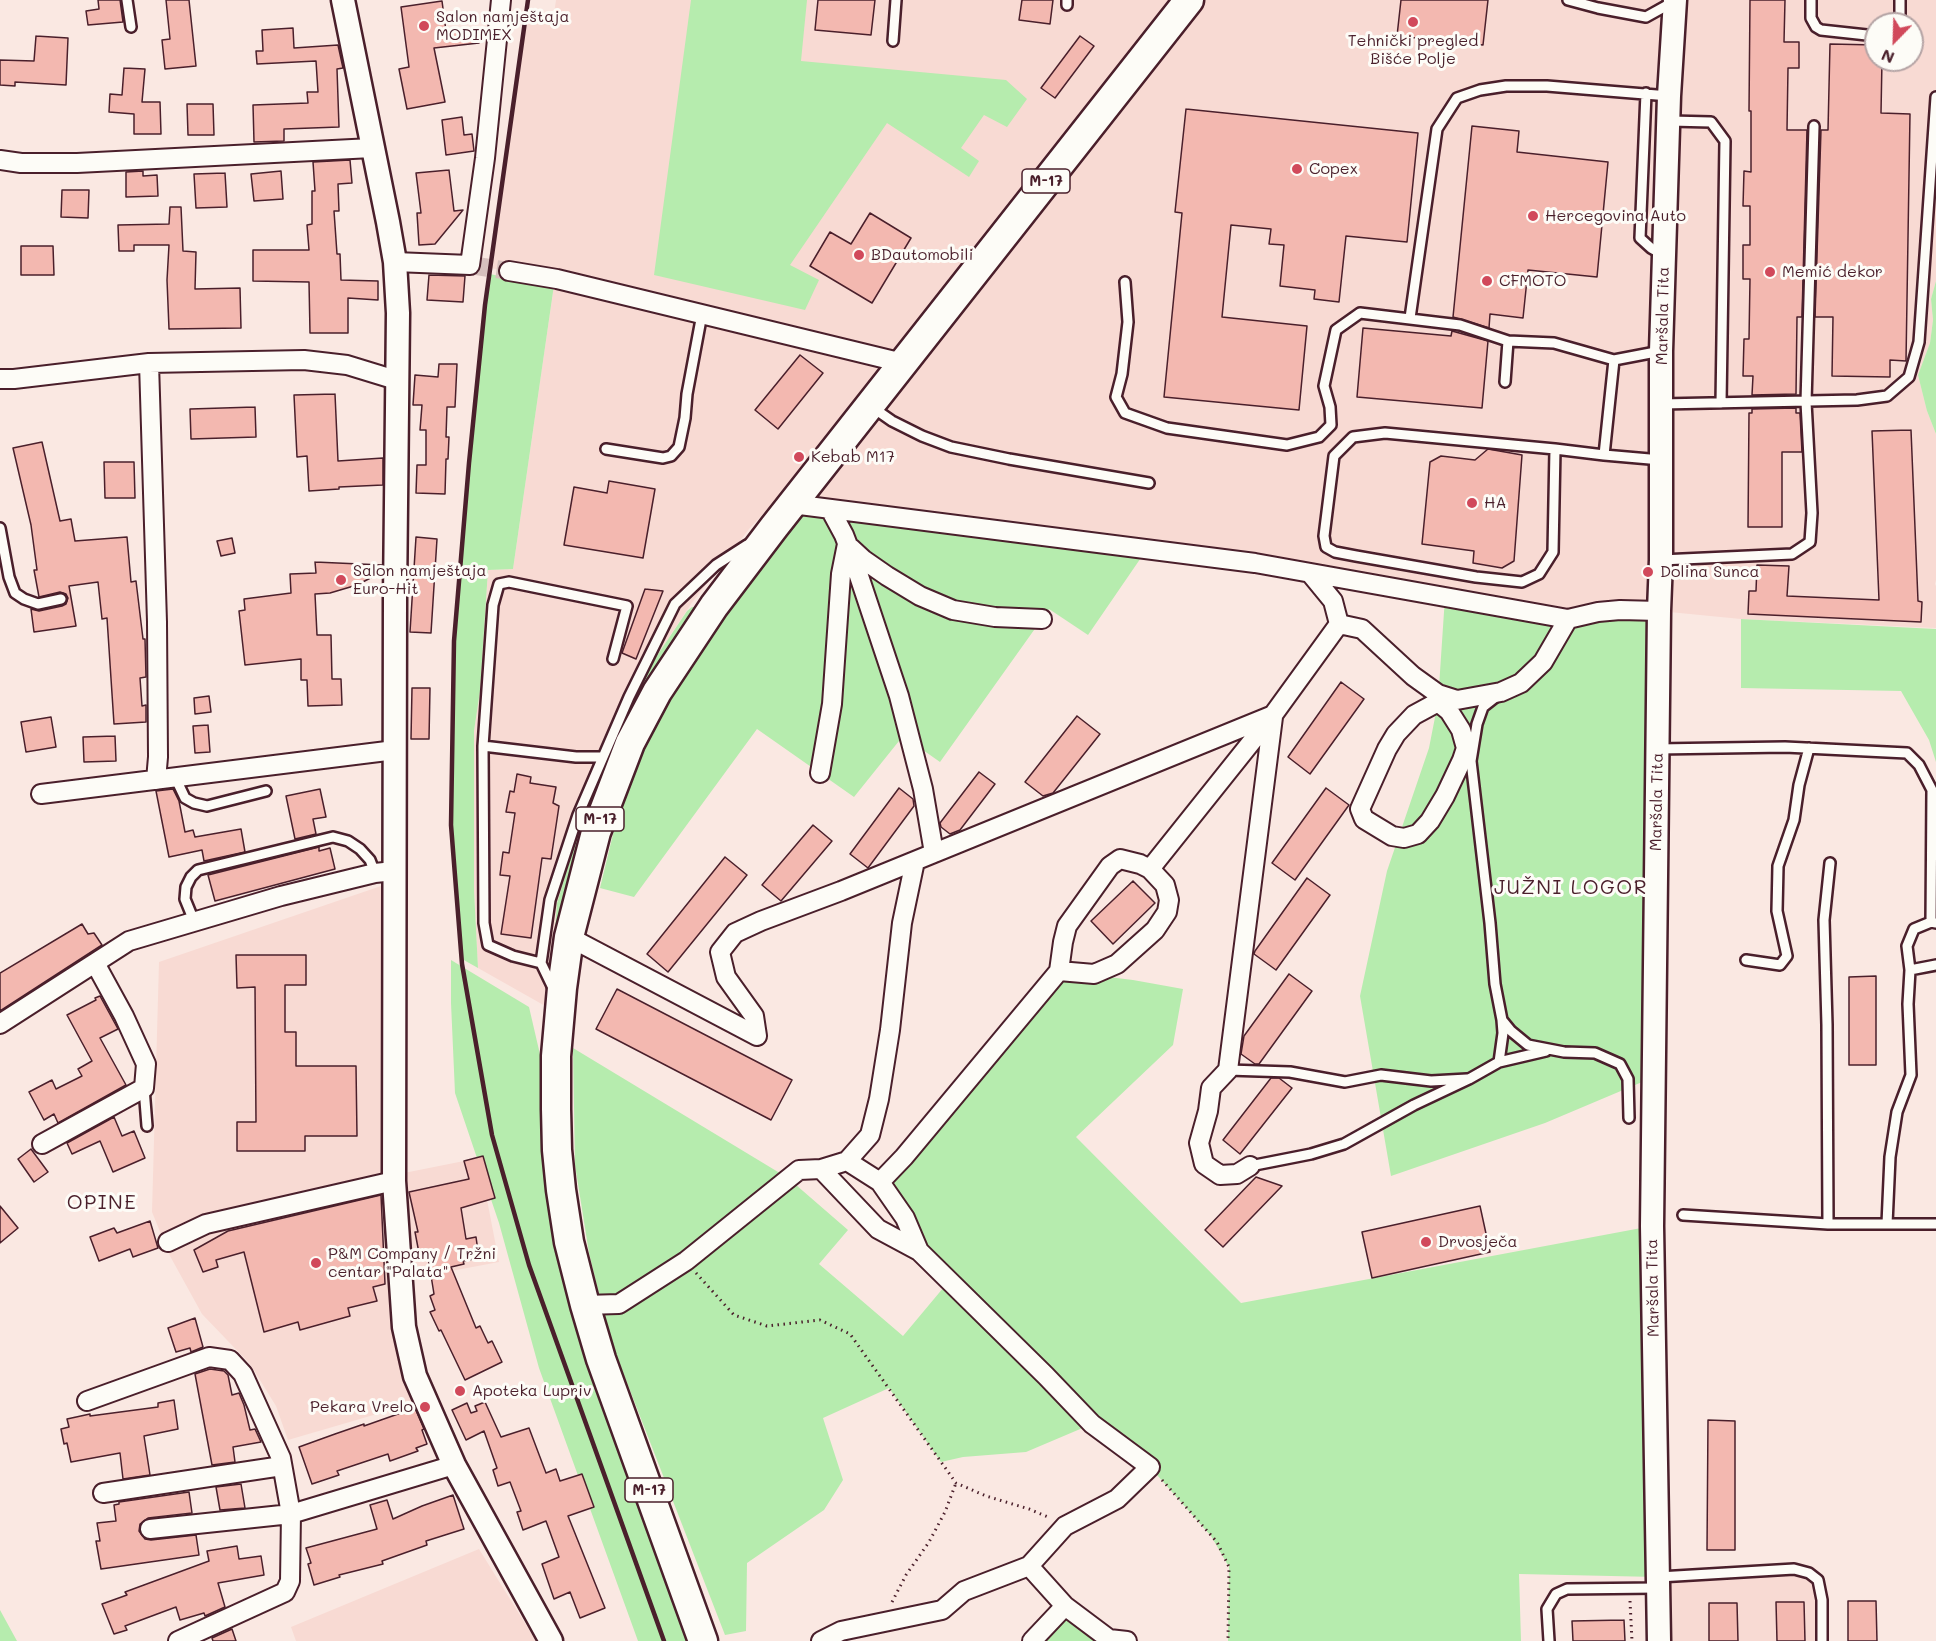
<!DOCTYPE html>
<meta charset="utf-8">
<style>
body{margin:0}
#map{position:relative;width:1936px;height:1641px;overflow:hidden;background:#fae8e2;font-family:Mali,sans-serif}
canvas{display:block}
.north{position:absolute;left:1864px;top:12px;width:60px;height:60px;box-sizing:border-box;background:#fdfcf7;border:2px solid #b5a4a5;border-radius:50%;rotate:203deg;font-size:16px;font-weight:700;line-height:24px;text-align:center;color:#4a1f2b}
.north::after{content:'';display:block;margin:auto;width:21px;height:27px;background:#d1495b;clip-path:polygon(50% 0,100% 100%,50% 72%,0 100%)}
</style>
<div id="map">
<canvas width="1936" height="1641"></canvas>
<div class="north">N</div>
</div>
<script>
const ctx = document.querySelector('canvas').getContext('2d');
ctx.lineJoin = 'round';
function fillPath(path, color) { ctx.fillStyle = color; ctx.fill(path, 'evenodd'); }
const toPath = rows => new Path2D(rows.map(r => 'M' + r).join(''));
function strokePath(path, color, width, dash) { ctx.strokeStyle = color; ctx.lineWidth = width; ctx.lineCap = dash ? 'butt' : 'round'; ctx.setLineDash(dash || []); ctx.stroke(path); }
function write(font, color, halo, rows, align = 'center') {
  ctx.font = font + ' Mali,sans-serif'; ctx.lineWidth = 6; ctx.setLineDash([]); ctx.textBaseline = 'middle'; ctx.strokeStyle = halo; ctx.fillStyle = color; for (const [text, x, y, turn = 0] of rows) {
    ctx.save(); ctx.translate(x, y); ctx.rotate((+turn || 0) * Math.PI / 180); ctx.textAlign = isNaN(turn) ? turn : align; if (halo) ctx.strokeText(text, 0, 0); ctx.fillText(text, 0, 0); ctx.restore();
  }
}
const built = toPath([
 [556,0,1936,0,1936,281,1931,299,1933,320,1930,343,1918,375,1927,411,1936,434,1936,580,1935,584,1936,586,1936,628,1741,619,1659,611,1511,609,792,504,895,371,749,529,691,604,648,669,594,790,575,844,557,903,547,1007,478,968,474,890,473,797,474,731,480,691,488,570,513,569,554,285,557,279,490,268,527,10,554,14],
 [1876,24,1912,24,1912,60,1876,60],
 [384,885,418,1402,288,1440,276,1406,250,1364,202,1314,170,1256,152,1212,159,962],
 [479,1158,499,1262,414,1278,394,1175],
 [479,1549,536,1641,296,1641,291,1627],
 [1794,1569,1818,1580,1822,1641,1659,1641,1657,1577]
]);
const green = toPath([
 [691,0,807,0,801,61,1006,80,1027,99,1007,127,984,115,961,148,979,161,969,177,887,123,790,265,819,280,805,310,654,275],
 [489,274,554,285,513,569,488,570,480,691,474,731,474,890,478,968,462,959,451,825,454,641,463,534],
 [1936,281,1936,434,1927,411,1918,375,1930,343,1933,320,1931,299],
 [792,504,1147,549,1088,635,1049,609,940,762,903,736,854,797,757,729,634,897,600,888,616,822,660,687],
 [1445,597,1511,609,1659,611,1654,1077,1545,1123,1391,1176,1360,996,1387,871,1429,748,1438,702],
 [692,607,697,607,561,929,555,929,557,903,575,844,594,790,632,697,648,669,687,611],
 [1741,619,1936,629,1936,762,1929,740,1901,691,1741,688],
 [451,960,529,1007,542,1063,543,1109,688,1641,638,1641,539,1368,499,1223,455,1093,451,1003],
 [1059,971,1133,980,1183,989,1173,1045,1076,1137,1241,1303,1652,1226,1657,1577,1519,1574,1521,1641,1228,1641,1229,1567,1211,1536,1150,1467,1092,1424,1026,1452,963,1457,941,1462,889,1388,823,1418,843,1480,824,1510,747,1563,746,1631,725,1635,610,1339,589,1253,575,1165,573,1048,788,1178,848,1230,819,1264,903,1336,949,1281,880,1182],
 [1065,1606,1127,1641,1032,1641],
 [0,1610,17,1641,0,1641]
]);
const building = toPath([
 [98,0,120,0,123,22,88,25,86,11,99,9,98,0],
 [166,0,189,0,196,66,165,69,162,40,170,39,166,0],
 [818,0,875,0,871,35,815,30,818,0],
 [1022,0,1053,0,1050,24,1019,20,1022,0],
 [1401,0,1488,0,1483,45,1397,36,1401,0],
 [1750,0,1785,0,1784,42,1799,42,1799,68,1788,68,1787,130,1807,130,1802,317,1797,317,1796,394,1752,395,1753,376,1743,376,1744,339,1749,339,1750,279,1743,279,1743,245,1750,245,1750,206,1743,206,1744,171,1751,172,1751,111,1749,111,1750,0],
 [442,1,446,31,477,28,479,43,434,48,445,102,407,109,399,69,409,67,401,7,442,1],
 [293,28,294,48,338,45,343,68,337,69,339,127,284,129,284,141,254,142,253,105,308,103,307,92,318,92,316,61,257,64,256,51,263,51,262,30,293,28],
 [36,36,68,38,66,85,15,82,15,86,0,85,0,60,34,61,36,36],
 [1080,36,1094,46,1055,98,1041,88,1080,36],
 [1830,44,1876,45,1876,60,1882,60,1881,113,1910,114,1906,361,1890,360,1890,377,1832,376,1833,317,1815,317,1821,130,1828,130,1830,44],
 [124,68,145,69,142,102,160,102,161,134,134,134,134,114,109,112,110,94,122,95,124,68],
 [187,104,213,104,214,135,188,135,187,104],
 [1186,109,1418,133,1407,242,1346,236,1339,302,1314,299,1315,290,1280,286,1284,245,1269,244,1271,229,1231,225,1222,317,1307,326,1299,410,1164,397,1182,213,1175,212,1186,109],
 [462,117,464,135,472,134,474,151,446,155,442,120,462,117],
 [1472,126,1519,131,1517,152,1608,162,1597,277,1528,270,1523,318,1490,314,1489,328,1453,317,1472,126],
 [350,160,352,183,338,184,339,211,334,211,337,254,340,254,341,280,378,281,378,300,348,298,348,333,310,333,309,282,253,281,253,250,309,250,307,225,312,224,312,191,315,191,313,162,350,160],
 [449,170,454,211,463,210,435,244,419,245,417,213,421,213,416,173,449,170],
 [143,171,143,176,157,175,158,196,126,197,126,172,143,171],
 [281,171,283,199,254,201,251,174,281,171],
 [225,173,227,207,196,208,194,174,225,173],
 [62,190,89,190,88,218,61,217,62,190],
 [170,207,181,207,183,251,196,252,195,289,240,288,241,328,169,329,167,280,169,245,134,245,134,251,119,251,118,225,169,224,170,207],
 [870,213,911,238,872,303,810,266,830,232,851,244,870,213],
 [21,246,53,246,54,275,21,275,21,246],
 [429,275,465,276,463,302,427,300,429,275],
 [1363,328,1451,336,1452,331,1488,341,1482,408,1357,397,1363,328],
 [800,355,823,373,778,429,755,410,800,355],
 [439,364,457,364,455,407,447,407,446,437,449,437,448,459,446,459,445,494,416,493,417,465,426,465,426,430,420,430,422,405,413,405,415,375,438,377,439,364],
 [335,394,338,461,383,458,383,485,339,487,339,489,309,491,307,456,297,457,294,395,335,394],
 [255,407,256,437,191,439,190,409,255,407],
 [1796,408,1796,413,1800,413,1802,452,1782,452,1782,527,1748,527,1749,413,1752,413,1752,409,1796,408],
 [1911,430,1918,601,1922,602,1921,622,1748,614,1749,591,1756,591,1757,565,1789,566,1787,596,1879,600,1872,431,1911,430],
 [42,442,60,521,71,519,75,541,127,537,131,582,136,581,143,639,145,639,146,677,140,678,142,706,146,705,146,722,114,724,107,618,102,619,98,582,69,586,76,626,34,632,31,609,39,611,62,606,66,604,68,598,66,594,60,592,39,597,34,570,37,570,31,525,13,448,42,442],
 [1488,449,1522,455,1514,561,1502,568,1473,563,1474,551,1422,544,1430,462,1441,456,1475,460,1488,449],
 [104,462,134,462,135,498,105,498,104,462],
 [609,481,655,489,643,558,564,545,574,487,607,493,609,481],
 [416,537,437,539,431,633,410,632,416,537],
 [232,538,235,553,221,556,217,541,232,538],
 [315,562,382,565,382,572,357,585,330,593,315,594,317,635,331,635,332,679,341,679,342,705,308,706,307,680,301,680,301,659,245,665,239,611,245,610,244,599,291,593,290,574,316,573,315,562],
 [645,589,663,591,636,659,622,653,645,589],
 [1341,682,1364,699,1310,774,1288,757,1341,682],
 [412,688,430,688,429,739,411,739,412,688],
 [209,696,211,712,195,714,194,698,209,696],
 [1077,716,1100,734,1053,793,1043,796,1025,782,1077,716],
 [51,717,56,747,26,752,21,722,51,717],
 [208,725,210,752,195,753,193,726,208,725],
 [115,736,116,761,84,762,83,737,115,736],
 [979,772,995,784,960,830,950,834,941,827,940,823,979,772],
 [517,774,531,777,530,783,556,787,553,803,559,806,551,859,542,858,531,938,501,934,510,876,500,875,503,852,509,853,515,813,506,812,510,791,514,792,517,774],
 [899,788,913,799,914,806,868,868,850,854,899,788],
 [1326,788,1349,805,1295,880,1272,863,1326,788],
 [173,789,179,801,185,832,193,830,195,837,241,829,245,852,204,861,202,850,169,857,156,791,173,789],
 [320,789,326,817,313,819,316,834,295,839,286,796,320,789],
 [813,825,832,841,781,901,762,885,813,825],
 [319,847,319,851,330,848,335,869,215,901,208,875,319,847],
 [725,857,747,875,668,972,647,954,725,857],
 [1307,878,1330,895,1276,970,1254,954,1255,951,1307,878],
 [1133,881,1155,903,1113,944,1091,921,1133,881],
 [82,924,88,934,94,933,102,945,0,1011,0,973,82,924],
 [236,955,306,955,306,985,285,985,285,1032,296,1032,296,1066,356,1066,357,1136,305,1136,305,1151,237,1151,237,1122,256,1122,255,987,237,988,236,955],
 [1289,974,1312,991,1259,1064,1255,1064,1241,1054,1244,1036,1289,974],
 [1876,976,1876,1065,1849,1065,1849,977,1876,976],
 [617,989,792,1080,771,1120,596,1029,617,989],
 [100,996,118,1029,100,1038,126,1085,58,1123,54,1114,44,1120,29,1092,52,1080,56,1089,82,1076,78,1069,92,1061,67,1015,96,1000,95,998,100,996],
 [1271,1078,1279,1078,1292,1088,1240,1154,1223,1140,1271,1078],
 [114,1117,122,1136,134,1131,145,1158,113,1172,100,1141,72,1154,67,1143,114,1117],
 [31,1149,48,1172,34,1182,18,1159,31,1149],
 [483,1156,495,1198,461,1208,466,1239,476,1237,479,1258,463,1261,464,1264,451,1267,476,1328,480,1326,488,1343,492,1341,502,1362,465,1380,441,1330,439,1331,430,1312,435,1310,430,1296,434,1294,427,1251,419,1253,415,1232,418,1232,409,1192,469,1179,464,1161,483,1156],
 [1256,1177,1282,1186,1223,1247,1205,1230,1256,1177],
 [381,1195,385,1284,373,1287,377,1301,348,1308,350,1316,300,1330,298,1322,264,1332,244,1252,216,1260,218,1267,203,1272,194,1250,228,1231,381,1195],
 [0,1206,18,1228,0,1243,0,1206],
 [1480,1206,1490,1252,1372,1278,1362,1232,1480,1206],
 [150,1221,158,1248,133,1257,130,1249,99,1261,90,1237,114,1228,117,1233,150,1221],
 [195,1318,203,1347,191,1352,190,1348,176,1352,168,1328,195,1318],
 [210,1369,224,1371,228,1375,232,1395,239,1393,244,1405,250,1430,255,1429,261,1442,233,1447,235,1462,212,1465,195,1374,210,1369],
 [174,1400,178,1429,144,1436,150,1475,123,1479,120,1453,71,1462,67,1443,64,1444,61,1429,69,1427,67,1419,90,1414,90,1416,158,1407,158,1403,174,1400],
 [485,1402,501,1437,529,1428,546,1473,556,1469,560,1481,582,1474,594,1507,568,1516,605,1608,580,1618,570,1592,554,1599,542,1564,559,1557,546,1521,523,1530,517,1512,521,1511,510,1482,498,1486,493,1470,497,1468,484,1431,466,1440,452,1410,467,1403,471,1413,477,1411,475,1406,485,1402],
 [415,1408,424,1429,422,1430,427,1444,416,1448,418,1451,390,1461,388,1454,337,1471,339,1475,312,1484,299,1447,335,1434,364,1424,364,1426,415,1408],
 [1708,1420,1735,1421,1735,1550,1707,1550,1708,1420],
 [241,1484,245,1508,220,1510,216,1487,241,1484],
 [189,1492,192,1513,148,1518,140,1524,139,1531,145,1539,151,1540,196,1535,199,1555,101,1569,96,1541,100,1541,97,1523,116,1521,114,1505,119,1504,119,1502,189,1492],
 [453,1495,464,1529,426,1541,427,1545,382,1561,383,1564,339,1575,340,1577,314,1585,308,1564,311,1563,306,1548,377,1529,370,1505,387,1500,393,1519,422,1506,453,1495],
 [237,1546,239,1559,261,1556,264,1575,218,1583,225,1607,205,1616,204,1613,180,1620,176,1607,125,1626,127,1630,114,1634,102,1604,127,1595,125,1592,209,1561,207,1551,237,1546],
 [1848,1601,1876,1601,1877,1641,1848,1641,1848,1601],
 [1776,1602,1804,1602,1805,1641,1777,1641,1776,1602],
 [1709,1603,1737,1603,1738,1641,1709,1641,1709,1603],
 [1624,1620,1625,1641,1573,1641,1572,1621,1624,1620],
 [232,1629,236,1641,213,1641,212,1638,232,1629]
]);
const minorTunnel = toPath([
 [470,265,509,271]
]);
const path = toPath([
 [696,1273,734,1315,767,1326,820,1320,850,1334,956,1483,986,1496,1029,1509,1048,1517],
 [1162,1480,1217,1542,1229,1567,1228,1641],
 [1630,1601,1632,1641],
 [892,1602,906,1575,929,1542,945,1512,956,1483]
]);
const service = toPath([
 [127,0,131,27],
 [1568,0,1598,8,1646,17,1673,2],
 [1811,0,1811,18,1816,27,1821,30,1876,36],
 [1900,0,1900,24],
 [1067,5,1067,0],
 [893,41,896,0],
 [1646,93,1640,238,1651,248,1662,254],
 [1670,121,1711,122,1725,141,1721,403],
 [1125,282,1128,322,1122,374,1116,397,1125,413,1167,428,1287,445,1319,437,1331,425,1330,407,1324,386,1336,330,1360,313,1460,325,1508,341,1554,343,1614,360,1661,351],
 [1410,318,1437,129,1457,98,1480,90,1506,86,1547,86,1669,96],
 [1505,382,1508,341],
 [1661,404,1857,400,1887,396,1909,377,1919,342,1936,97],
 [872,407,892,421,922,436,951,447,1009,459,1149,483],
 [606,449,663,458,671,456,679,447,685,418,687,394,702,314],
 [1555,449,1553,552,1539,574,1522,582,1476,577,1356,556,1335,552,1326,547,1324,536,1334,456,1353,437,1385,433,1555,449,1604,455,1661,460],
 [1604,455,1614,360],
 [0,528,9,577,15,593,24,599,38,604,61,599],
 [1661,560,1792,554,1810,542,1812,513,1806,402,1814,126],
 [1497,696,1483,707,1477,724,1471,761,1490,923,1495,984,1502,1020,1511,1031,1528,1045,1564,1052,1595,1053,1620,1064,1628,1079,1629,1118],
 [483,746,493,605,499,584,509,582,627,606,613,659],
 [1657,749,1785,747,1907,753,1919,765,1932,790,1931,922,1936,923],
 [175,777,185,798,194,803,207,806,266,791],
 [194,921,185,899,186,887,191,877,198,870,333,837,348,841,360,849,370,860,375,873],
 [1746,960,1780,965,1787,956,1777,911,1778,866,1794,820,1799,785,1809,748],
 [541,963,513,956,488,945,484,923,483,746,576,757,603,757],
 [1910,970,1907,946,1914,929,1931,922],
 [554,990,541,963,550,900,578,815,629,697,675,604,716,565,747,545],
 [1499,1062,1503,1033,1502,1020],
 [1228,1070,1290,1072,1345,1082,1381,1075,1431,1081,1467,1079],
 [144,1088,147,1126],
 [1250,1166,1311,1154,1344,1144,1414,1105,1469,1079,1499,1062,1546,1051],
 [1683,1215,1828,1224,1936,1224],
 [1828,1224,1827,1025,1824,920,1830,863],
 [1887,1224,1890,1157,1897,1112,1911,1075,1908,1004,1910,970,1936,965],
 [1659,1577,1794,1569,1809,1573,1818,1580,1822,1600,1822,1641],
 [1549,1641,1547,1609,1556,1594,1567,1589,1657,1588]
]);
const minor = toPath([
 [0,160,21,163,77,163,372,148],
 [395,262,470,265,485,158,501,0],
 [509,271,557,279,903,363],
 [149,363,157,622,158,757,156,780],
 [0,379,14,379,149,363,304,360,347,365,396,380],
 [792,504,1255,563,1568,619,1598,612,1620,610,1659,611],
 [830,509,844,535,854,561,899,696,923,789,934,853],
 [851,548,864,560,887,576,920,596,953,610,995,617,1042,619],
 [1339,624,1362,629,1413,676,1438,694,1457,700,1501,692,1521,683,1543,662,1568,619],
 [1438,702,1414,715,1396,734,1387,749,1360,809,1364,819,1392,836,1404,838,1418,834,1430,821,1445,796,1462,760,1466,748,1461,730,1449,711,1438,702,1438,694],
 [820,773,832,704,841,574,847,544],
 [41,794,395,750],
 [569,937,757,1036,754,1016,726,977,720,952,735,933,761,921,841,891,1273,715],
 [1059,971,1094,974,1117,964,1155,930,1167,912,1169,900,1165,885,1150,869],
 [0,1024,129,941,281,896,375,873,394,871],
 [42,1144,144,1088,146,1064,124,1016,95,963],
 [847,1161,870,1135,879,1099,890,1030,902,923,915,861],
 [1250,1166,1237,1174,1220,1175,1204,1164,1199,1143,1208,1111,1211,1088,1228,1070,1273,717],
 [821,1169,847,1161,880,1182,905,1218,919,1251],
 [880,1182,904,1157,1059,971,1063,942,1067,926,1110,866,1120,859,1140,864,1150,869,1273,715,1339,624,1333,601,1310,573],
 [168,1242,206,1224,394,1181],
 [585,1305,619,1304,686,1261,799,1170,821,1169,878,1229,919,1251,1046,1376,1092,1424,1150,1467,1117,1499,1065,1526,1029,1566],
 [87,1401,209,1357,230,1360,243,1374,281,1458,291,1514,290,1581,285,1592,178,1641],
 [103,1493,282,1466],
 [150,1529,291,1514,454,1465],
 [821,1641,841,1631,942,1610,964,1591,1029,1566,1065,1606,1109,1639,1127,1641],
 [1032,1641,1065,1606]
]);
const tertiary = toPath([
 [343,0,388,222,395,262,398,313,395,598,394,1181,404,1327,415,1376,454,1465,551,1641],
 [1659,1641,1652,1226,1654,1054,1659,611,1661,560,1661,351,1669,96,1675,0]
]);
const primary = toPath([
 [703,1641,601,1359,585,1305,569,1242,561,1190,557,1150,556,1109,556,1056,562,988,569,937,596,832,630,743,657,692,714,606,774,527,1189,0]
]);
const rail = toPath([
 [528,0,485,305,469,463,454,641,451,825,462,964,492,1135,529,1265,664,1641]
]);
const markers = [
 [1413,22,6,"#d1495b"],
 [424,26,6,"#d1495b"],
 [1297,169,6,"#d1495b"],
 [1533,216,6,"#d1495b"],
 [859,255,6,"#d1495b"],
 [1770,272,6,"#d1495b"],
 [1487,281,6,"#d1495b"],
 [799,457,6,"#d1495b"],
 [1472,503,6,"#d1495b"],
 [1648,572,6,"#d1495b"],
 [341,580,6,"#d1495b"],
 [1426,1242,6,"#d1495b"],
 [316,1263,6,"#d1495b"],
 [460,1391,6,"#d1495b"],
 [425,1407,6,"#d1495b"]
];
const shields = [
 [1046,181,48],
 [600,819,48],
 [649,1490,48]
];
const shieldNames = [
 ["M-17",1046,181],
 ["M-17",600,819],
 ["M-17",649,1490]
];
const poiNames = [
 ["Salon namještaja",436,17],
 ["MODIMEX",436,35],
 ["Tehnički pregled",1413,41,"center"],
 ["Bišće Polje",1413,59,"center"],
 ["Copex",1309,169],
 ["Hercegovina Auto",1545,216],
 ["BDautomobili",871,255],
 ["Memić dekor",1782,272],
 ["CFMOTO",1499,281],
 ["Kebab M17",811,457],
 ["HA",1484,503],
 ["Salon namještaja",353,571],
 ["Euro-Hit",353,589],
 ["Dolina Sunca",1660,572],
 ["Drvosječa",1438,1242],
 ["P&M Company / Tržni",328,1254],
 ["centar \"Palata\"",328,1272],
 ["Apoteka Lupriv",472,1391],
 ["Pekara Vrelo",413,1407,"right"]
];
const streetNames = [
 ["Maršala Tita",1663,316,-89],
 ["Maršala Tita",1657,802,-89],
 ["Maršala Tita",1653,1288,-91]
];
const quarterNames = [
 ["JUŽNI LOGOR",1571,888],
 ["OPINE",102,1203]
];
fillPath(built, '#f8dad3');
fillPath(green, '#b6ecae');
fillPath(building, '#f3b8b0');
strokePath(building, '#4a1f2b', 1.5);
strokePath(minorTunnel, '#d7c0bd', 18, [18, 9]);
strokePath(service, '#4a1f2b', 14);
strokePath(minor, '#4a1f2b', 22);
strokePath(tertiary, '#4a1f2b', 27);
strokePath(primary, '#4a1f2b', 33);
strokePath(path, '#4a1f2b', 3, [1.5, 4.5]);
strokePath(service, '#fdfcf7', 9);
strokePath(minor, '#fdfcf7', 18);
strokePath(tertiary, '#fdfcf7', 22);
strokePath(primary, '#fdfcf7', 28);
strokePath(rail, '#4a1f2b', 4.5);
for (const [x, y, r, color] of markers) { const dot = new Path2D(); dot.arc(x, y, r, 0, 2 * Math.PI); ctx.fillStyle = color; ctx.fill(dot); strokePath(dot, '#fdfcf7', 2); }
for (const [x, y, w] of shields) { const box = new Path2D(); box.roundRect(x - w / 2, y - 12, w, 24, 4.5); ctx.fillStyle = '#fdfcf7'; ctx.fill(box); strokePath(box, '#4a1f2b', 1.5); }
write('bold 15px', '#4a1f2b', null, shieldNames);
write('16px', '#4a1f2b', '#fdfcf7', poiNames, 'left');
write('16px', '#4a1f2b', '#fdfcf7', streetNames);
ctx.letterSpacing = '1.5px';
write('20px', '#4a1f2b', '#fdfcf7', quarterNames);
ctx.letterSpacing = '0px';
</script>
